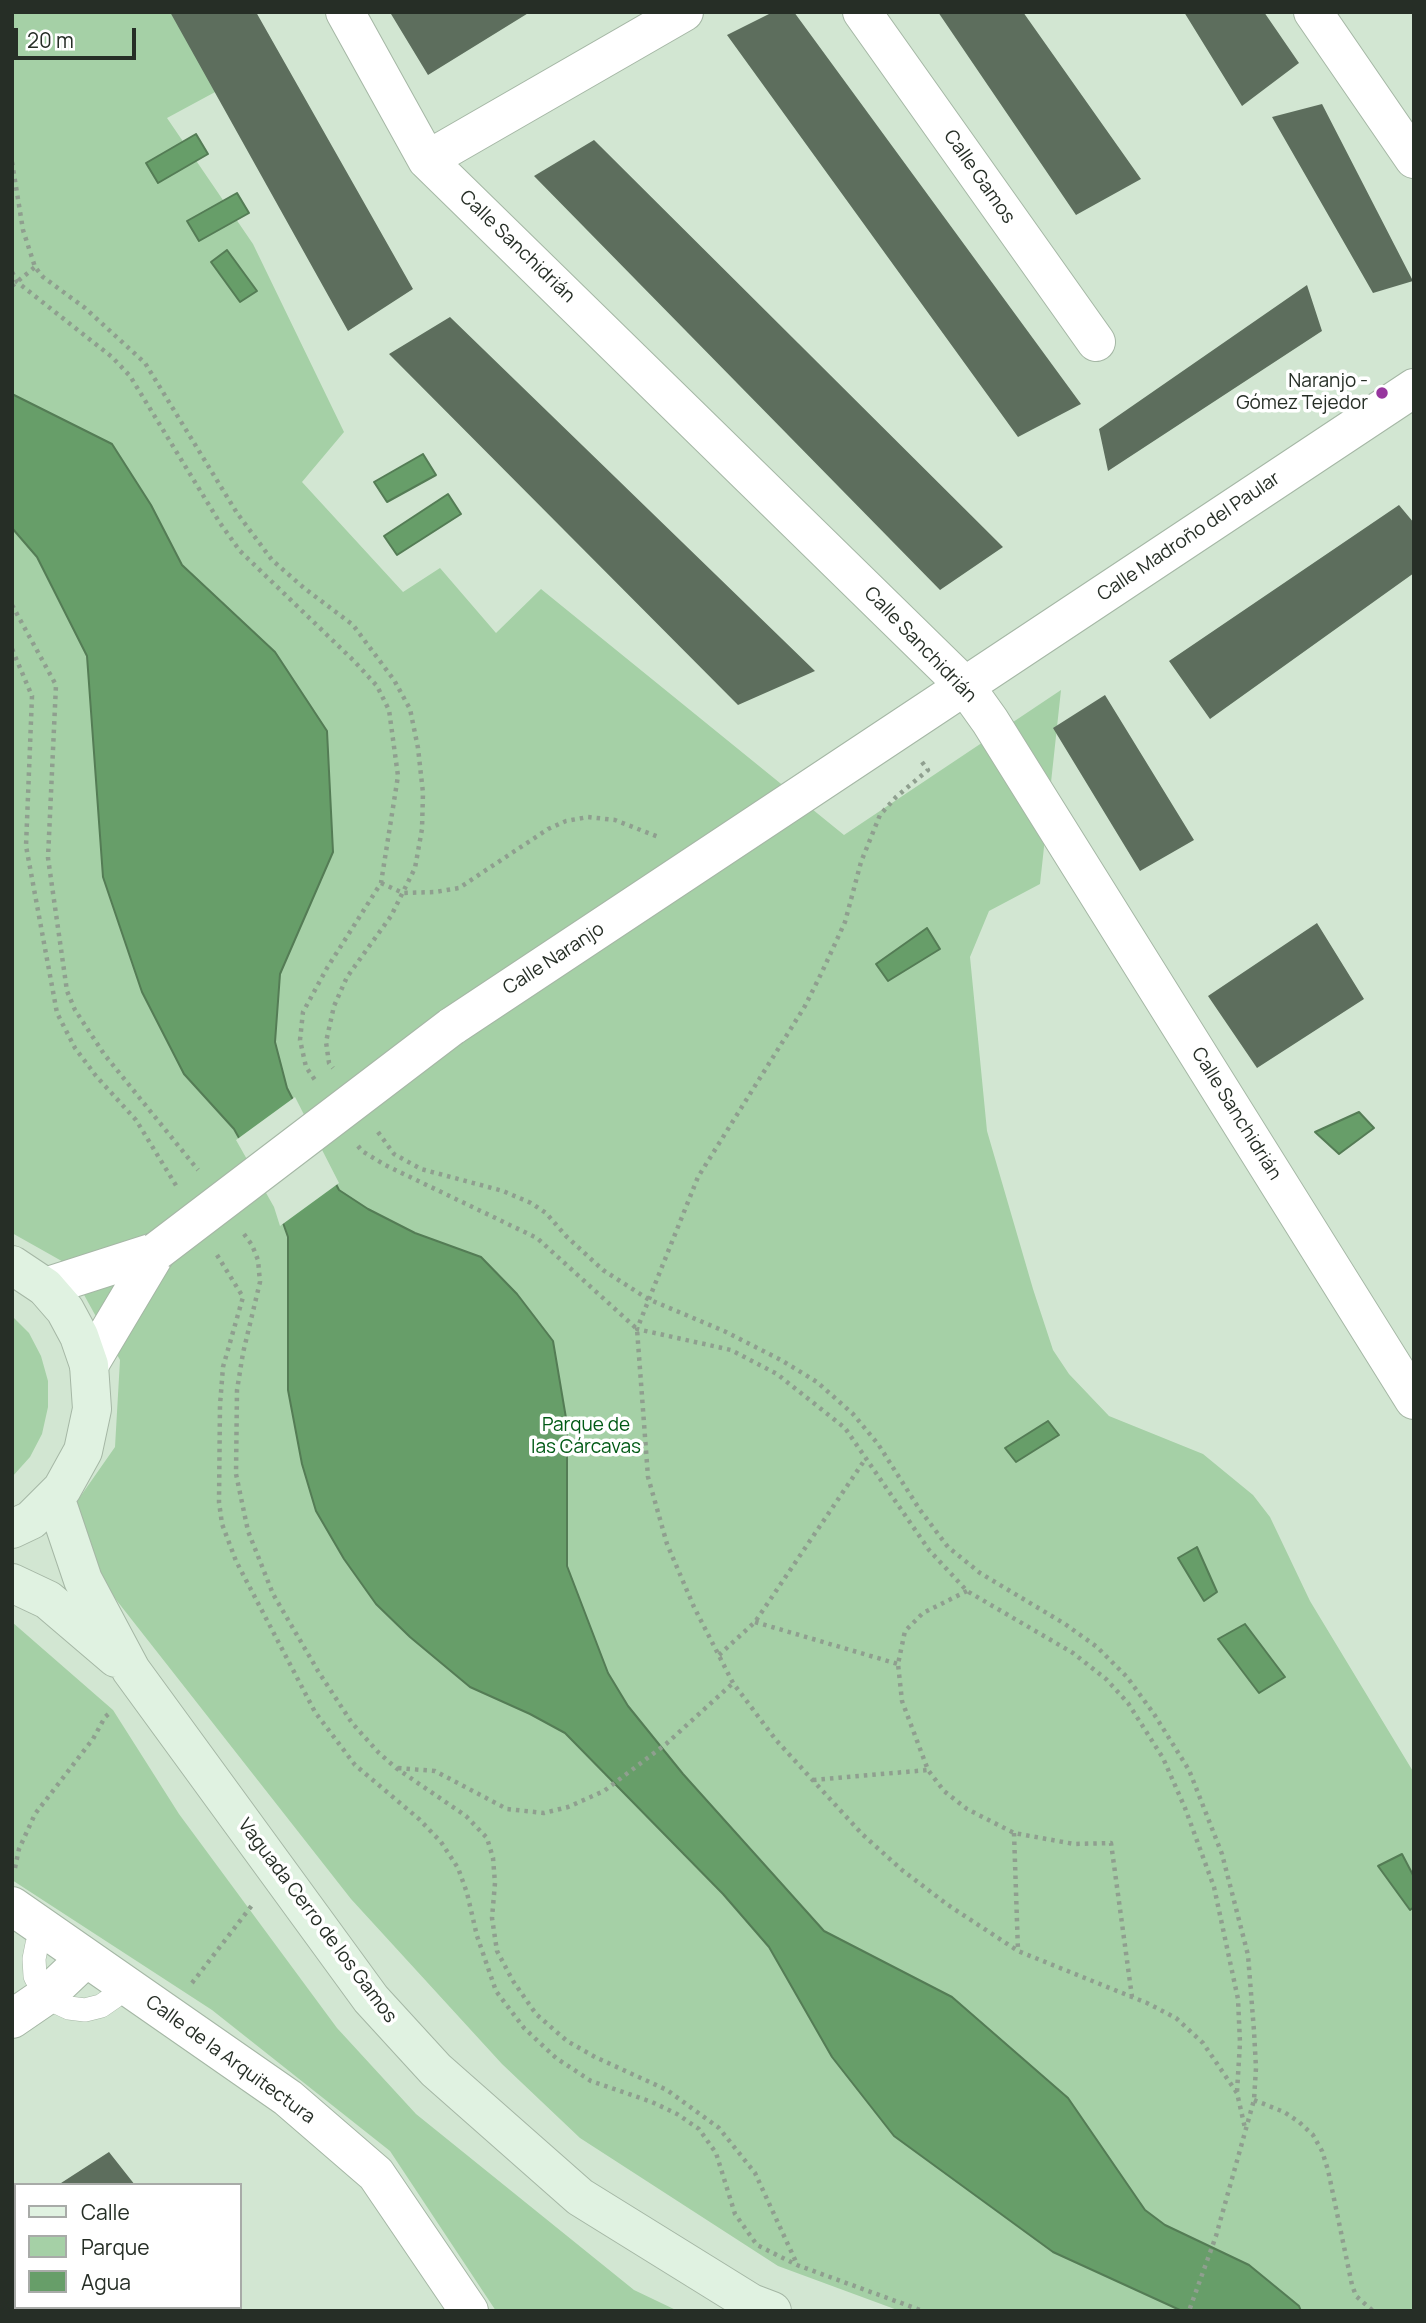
<!DOCTYPE html>
<meta charset="utf-8">
<style>
body{margin:0}
#map{position:relative;width:1426px;height:2323px;overflow:hidden;background:#d2e6d2;font-family:Manrope,sans-serif}
canvas{display:block}
.frame{position:absolute;inset:0;border:14px solid #262e26;pointer-events:none}
.legend{position:absolute;left:14px;top:2183px;width:228px;height:126px;box-sizing:border-box;background:#fff;border:2px solid #a8aba8;margin:0;padding:9px 12px;list-style:none;font-size:21px;color:#262e26}
.legend li{display:flex;align-items:center;gap:14px;height:35px}
.legend b{width:35px;border:2px solid #a8aba8}
.scale{position:absolute;left:14px;top:28px;width:122px;height:32px;box-sizing:border-box;border:4px solid #262e26;border-top:0;padding-left:9px;font-size:21px;line-height:24px;white-space:nowrap;color:#262e26;-webkit-text-stroke:5px #fff;paint-order:stroke}
</style>
<div id="map">
<canvas width="1426" height="2323"></canvas>
<div class="frame"></div>
<ul class="legend">
<li><b style="height:9px;background:#e0f2e1"></b>Calle</li>
<li><b style="height:19px;background:#a5d0a6"></b>Parque</li>
<li><b style="height:19px;background:#679e69"></b>Agua</li>
</ul>
<div class="scale">20 m</div>
</div>
<script>
const ctx = document.querySelector('canvas').getContext('2d');
ctx.lineJoin = 'round';
function fillPath(path, color) { ctx.fillStyle = color; ctx.fill(path, 'evenodd'); }
const toPath = rows => new Path2D(rows.map(r => 'M' + r).join(''));
function strokePath(path, color, width, dash) { ctx.strokeStyle = color; ctx.lineWidth = width; ctx.lineCap = dash ? 'butt' : 'round'; ctx.setLineDash(dash || []); ctx.stroke(path); }
function write(font, color, halo, rows, align = 'center') {
  ctx.font = font + ' Manrope,sans-serif'; ctx.lineWidth = 7; ctx.setLineDash([]); ctx.textBaseline = 'middle'; ctx.strokeStyle = halo; ctx.fillStyle = color; for (const [text, x, y, turn = 0] of rows) {
    ctx.save(); ctx.translate(x, y); ctx.rotate((+turn || 0) * Math.PI / 180); ctx.textAlign = isNaN(turn) ? turn : align; if (halo) ctx.strokeText(text, 0, 0); ctx.fillText(text, 0, 0); ctx.restore();
  }
}
const green = toPath([
 [12,12,177,12,217,91,167,118,253,244,344,432,302,482,403,592,440,568,496,633,541,589,844,835,1061,690,1040,884,989,911,970,957,987,1131,1033,1289,1053,1350,1069,1374,1109,1416,1203,1454,1253,1495,1270,1517,1310,1601,1414,1773,1414,2311,900,2311,778,2266,580,2138,502,2064,351,1899,59,1527,115,1447,120,1360,67,1264,12,1233],
 [12,1316,29,1333,41,1356,48,1381,48,1407,42,1434,30,1457,12,1477],
 [12,1622,113,1710,179,1814,337,2028,416,2114,634,2290,678,2311,496,2311,390,2151,212,2010,12,1880]
]);
const water = toPath([
 [196,134,208,154,158,183,146,163,196,134],
 [237,193,249,213,199,241,187,221,237,193],
 [227,250,257,291,240,302,211,262,227,250],
 [12,394,112,444,151,505,182,565,275,652,327,731,333,852,280,974,275,1042,287,1088,339,1190,368,1209,415,1233,481,1257,517,1294,553,1341,567,1424,567,1566,608,1673,628,1706,683,1774,824,1931,952,1997,1068,2098,1145,2210,1165,2225,1249,2265,1299,2306,1301,2311,1182,2311,1053,2252,894,2136,832,2057,769,1947,723,1894,565,1733,530,1714,470,1687,410,1637,376,1604,344,1559,316,1511,302,1464,288,1390,288,1237,277,1206,234,1129,184,1074,142,992,103,877,87,656,37,557,12,528,12,394],
 [423,454,436,475,387,502,374,482,423,454],
 [448,494,461,514,397,555,384,536,448,494],
 [927,928,940,949,888,981,876,964,927,928],
 [1359,1112,1374,1128,1339,1154,1315,1132,1359,1112],
 [1048,1421,1059,1435,1016,1462,1005,1448,1048,1421],
 [1197,1547,1217,1592,1204,1601,1178,1558,1197,1547],
 [1245,1624,1285,1677,1259,1693,1218,1639,1245,1624],
 [1402,1854,1414,1877,1414,1907,1410,1910,1378,1866,1402,1854]
]);
const pier = toPath([
 [295,1097,339,1183,280,1226,274,1207,236,1140]
]);
const building = toPath([
 [170,12,256,12,413,289,348,331],
 [395,12,530,12,428,75,391,14],
 [773,12,794,12,1081,404,1018,437,727,35],
 [938,12,1023,12,1141,179,1076,215],
 [1184,12,1264,12,1299,63,1242,106],
 [1322,104,1413,281,1373,293,1272,117],
 [594,140,1003,547,940,590,534,176],
 [1307,285,1322,331,1108,471,1099,429],
 [450,317,815,671,738,705,389,354],
 [1399,505,1414,523,1414,573,1210,719,1169,661],
 [1105,695,1194,840,1140,871,1053,728],
 [1317,923,1364,999,1257,1068,1208,996],
 [109,2152,135,2185,61,2183],
 [12,2267,16,2271,16,2307,41,2307,37,2311,12,2311],
 [143,2307,219,2307,221,2311,139,2311]
]);
const path = toPath([
 [12,162,23,230,35,267,43,277,85,308,145,363,237,513,272,560,304,588,353,625,394,680,410,709,418,748,423,793,422,829,415,868,391,916,347,977,334,1006,326,1042,329,1063,333,1068],
 [12,272,17,282,112,357,130,376,220,523,240,551,354,661,377,686,389,710,398,776,381,883,327,968,303,1012,300,1040,306,1067,315,1080],
 [12,286,35,267],
 [12,605,56,685,48,858,67,991,75,1010,104,1054,198,1170],
 [12,649,32,696,26,846,57,1013,75,1048,96,1076,136,1120,177,1187],
 [922,762,928,770,896,797,880,815,861,862,845,922,822,972,805,1006,698,1177,637,1329,731,1350,777,1374,845,1428,929,1550,967,1591,1073,1653,1106,1679,1128,1703,1163,1758,1185,1808,1214,1887,1238,1999,1240,2043,1237,2092],
 [381,883,403,893,435,892,459,888,548,829,566,821,588,817,615,820,661,838],
 [378,1132,394,1154,421,1169,503,1191,531,1203,546,1213,566,1236,603,1270,648,1299,724,1331,781,1360,817,1382,853,1414,878,1444,920,1510,948,1547,980,1573,1065,1624,1097,1647,1127,1677,1154,1714,1189,1770,1222,1854,1248,1955,1254,2031,1256,2068,1254,2100,1216,2236,1189,2311],
 [358,1146,362,1151,385,1165,537,1238,637,1329,648,1477,667,1544,694,1607,733,1683,776,1740,862,1834,902,1870,948,1905,1018,1951,1147,2003,1176,2018,1203,2043,1237,2093,1245,2128],
 [244,1234,252,1245,258,1260,260,1282,243,1353,237,1390,236,1474,248,1531,273,1594,318,1671,352,1723,379,1753,396,1768,466,1816,487,1838,493,1858,495,1883,492,1918,497,1951,513,1981,536,2014,567,2041,595,2057,667,2090,719,2128,755,2173,797,2264],
 [217,1255,243,1297,223,1367,220,1405,219,1502,222,1524,236,1561,315,1712,355,1765,419,1819,441,1842,458,1868,467,1893,477,1936,496,1991,524,2028,556,2058,591,2081,652,2102,677,2114,699,2129,716,2153,735,2214,757,2245,797,2265,923,2311],
 [967,1591,923,1613,905,1631,898,1664,902,1701,928,1770,944,1791,967,1809,1014,1833,1074,1844,1111,1843,1132,1997],
 [755,1622,898,1664],
 [719,1655,755,1622,866,1458],
 [398,1768,435,1771,507,1809,544,1813,568,1807,604,1791,666,1744,733,1683],
 [813,1780,928,1770],
 [1014,1833,1018,1951],
 [15,1868,19,1849,35,1814,93,1739,105,1717,112,1711],
 [192,1983,253,1904],
 [1254,2100,1284,2112,1299,2122,1313,2135,1322,2151,1328,2170,1352,2285,1356,2296,1373,2311]
]);
const lane = toPath([
 [46,1930,37,1944,34,1959,35,1976,43,1991,54,2001,69,2008,85,2010,101,2006,114,1997,124,1984]
]);
const street = toPath([
 [345,12,427,160,965,686,990,721,1414,1400],
 [862,12,1096,342],
 [1313,12,1414,159],
 [427,160,684,12],
 [451,1027,1414,388],
 [45,1287,157,1251],
 [89,1365,157,1251],
 [12,1906,288,2098,376,2174,469,2311],
 [12,2019,47,1995,86,1958]
]);
const secondary = toPath([
 [12,1265,45,1287,65,1310,79,1336,89,1365,92,1409,83,1451,62,1489,31,1520,12,1529],
 [55,1497,83,1580,131,1670,371,1999,436,2070,580,2197,751,2303,772,2311],
 [12,1583,48,1600,116,1658]
]);
const streetBridge = toPath([
 [157,1251,451,1027]
]);
const markers = [
 [1382,393,7,"#97369e"]
];
const streetNames = [
 ["Calle Gamos",979,177,55],
 ["Calle Sanchidrián",517,247,44],
 ["Calle Madroño del Paular",1189,537,-34],
 ["Calle Sanchidrián",920,645,46],
 ["Calle Naranjo",554,959,-33],
 ["Calle Sanchidrián",1236,1114,58],
 ["Vaguada Cerro de los Gamos",317,1921,53],
 ["Calle de la Arquitectura",230,2060,36]
];
const poiNames = [
 ["Naranjo -",1368,382],
 ["Gómez Tejedor",1368,404]
];
const parkNames = [
 ["Parque de",586,1426],
 ["las Cárcavas",586,1448]
];
fillPath(green, '#a5d0a6');
fillPath(water, '#679e69');
strokePath(water, '#547c55', 2);
fillPath(pier, '#d2e6d2');
fillPath(building, '#5d6e5d');
strokePath(lane, '#a5b7a5', 24);
strokePath(street, '#a5b7a5', 40);
strokePath(secondary, '#a5b7a5', 40);
strokePath(path, '#8f9f8f', 4.5, [3.5, 5]);
strokePath(lane, '#fff', 23);
strokePath(street, '#fff', 38);
strokePath(secondary, '#e0f2e1', 38);
strokePath(streetBridge, '#a5b7a5', 40, []);
strokePath(streetBridge, '#fff', 38);
for (const [x, y, r, color] of markers) { const dot = new Path2D(); dot.arc(x, y, r, 0, 2 * Math.PI); ctx.fillStyle = color; ctx.fill(dot); strokePath(dot, '#fff', 2.5); }
write('19px', '#262e26', '#fff', streetNames);
write('19px', '#262e26', '#fff', poiNames, 'right');
write('19px', '#005a15', '#fff', parkNames);
</script>
